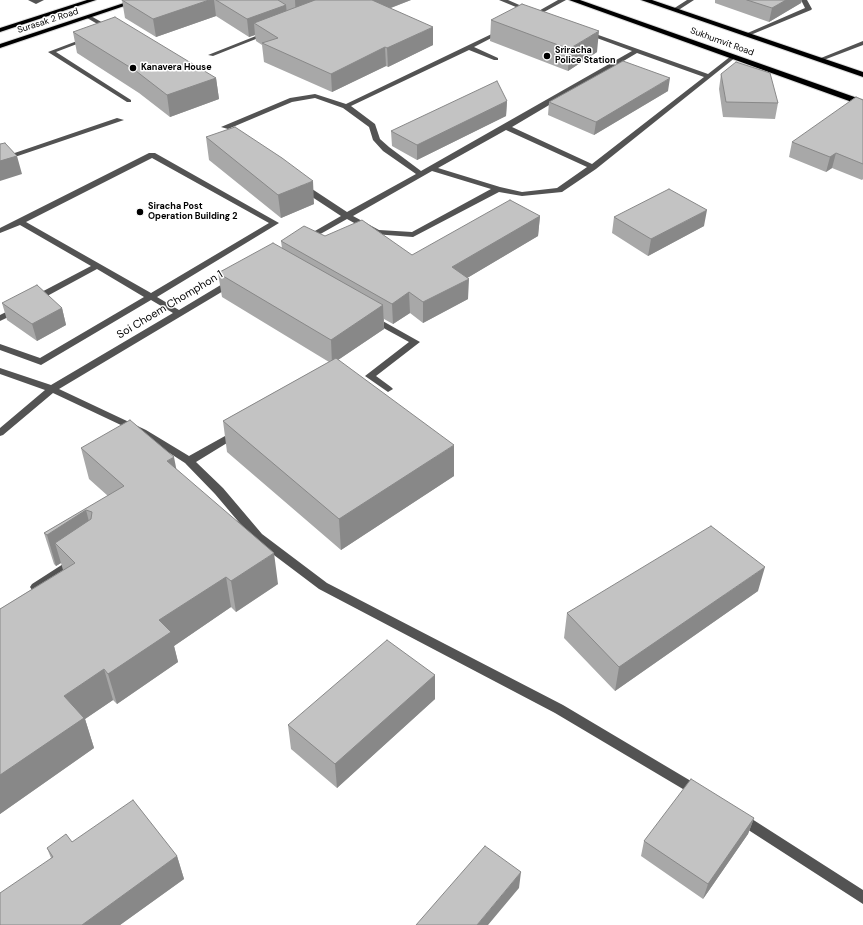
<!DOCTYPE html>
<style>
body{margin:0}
canvas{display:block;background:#fff}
</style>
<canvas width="863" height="925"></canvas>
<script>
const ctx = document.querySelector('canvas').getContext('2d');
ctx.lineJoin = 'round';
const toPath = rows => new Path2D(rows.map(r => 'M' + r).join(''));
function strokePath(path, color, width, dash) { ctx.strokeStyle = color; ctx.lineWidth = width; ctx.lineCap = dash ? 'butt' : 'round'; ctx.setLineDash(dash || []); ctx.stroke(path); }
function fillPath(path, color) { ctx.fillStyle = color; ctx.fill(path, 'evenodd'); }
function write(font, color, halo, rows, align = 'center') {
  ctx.font = font + ' "DM Sans",sans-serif'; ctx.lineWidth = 3; ctx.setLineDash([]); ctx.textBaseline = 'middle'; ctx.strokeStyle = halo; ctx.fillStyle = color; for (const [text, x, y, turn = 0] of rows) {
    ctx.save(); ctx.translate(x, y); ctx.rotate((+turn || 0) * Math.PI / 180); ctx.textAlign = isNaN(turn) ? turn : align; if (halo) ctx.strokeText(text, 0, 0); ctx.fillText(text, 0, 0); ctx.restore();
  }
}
const minor = toPath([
 [28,0,44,0,36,4,28,0],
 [499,0,508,0,533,11,528,12,499,0],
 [558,0,566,0,533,18,528,17,558,0],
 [687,0,694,0,677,11,673,11,673,9,687,0],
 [801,0,807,0,812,9,811,10,748,36,743,35,805,8,801,0],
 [89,15,112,28,113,29,108,30,87,18,87,16,89,15],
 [500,30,505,31,474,47,498,58,498,60,494,60,469,50,351,106,375,124,380,139,389,147,421,171,632,51,586,34,586,32,590,32,708,74,731,56,736,57,596,169,562,192,522,196,499,192,413,237,374,234,347,219,308,241,302,241,301,239,341,216,300,189,300,185,306,185,347,212,416,174,383,151,373,140,369,127,343,108,315,98,292,102,228,129,221,127,290,98,315,94,346,104,500,30],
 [637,53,704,77,592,164,512,127,637,53],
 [506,130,587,167,557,188,522,192,500,187,438,168,506,130],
 [432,171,491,189,412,232,379,230,353,216,432,171],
 [266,32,271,33,213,56,208,55,266,32],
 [85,38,90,39,56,52,131,100,131,102,127,102,48,52,85,38],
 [863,41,863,45,821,61,816,60,863,41],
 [117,118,124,120,0,162,0,158,117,118],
 [149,153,155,153,279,223,157,297,179,310,229,280,235,280,235,284,59,389,146,430,189,456,234,431,240,431,242,433,240,435,196,462,223,488,262,534,327,583,563,705,701,787,703,791,701,795,697,797,693,795,555,713,319,589,254,540,215,494,185,463,140,434,53,393,3,435,0,436,0,428,45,390,0,374,0,368,51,385,173,313,151,300,41,365,0,350,0,344,40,358,144,297,97,269,38,301,32,301,31,299,32,297,91,266,20,225,0,233,0,228,149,153],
 [152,158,269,223,151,293,26,222,152,158],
 [18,306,21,307,22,309,21,311,0,321,0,315,18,306],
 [372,315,420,342,376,376,391,387,393,389,388,392,365,376,409,342,369,320,368,318,372,315],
 [74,557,78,558,79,561,78,564,40,590,32,590,30,587,32,584,74,557],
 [741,812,863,890,863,904,736,822,735,818,736,814,741,812]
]);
const major = toPath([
 [87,0,96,0,0,32,0,28,87,0],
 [133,0,142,0,0,48,0,44,133,0]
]);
const highway = toPath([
 [569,0,580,0,863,100,863,106,569,0],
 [641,0,652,0,863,72,863,77,641,0]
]);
const wall = toPath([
 [122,0,411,0,391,8,433,45,388,67,386,66,332,92,264,62,262,45,256,41,255,35,249,37,216,16,156,37,125,18],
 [715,0,802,0,801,3,769,22,715,3],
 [491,20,597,52,568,71,490,41],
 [73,32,216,78,219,99,170,117,139,93,77,53],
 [721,74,778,103,775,119,723,117,719,89],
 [668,91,594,135,548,115,549,102],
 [863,100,863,179,862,180,832,168,826,172,789,157,792,142],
 [507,101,506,116,417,160,392,146,391,131],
 [206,137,314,204,281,218,209,160],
 [540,216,538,236,467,278,468,299,423,323,410,313,393,324,384,319,384,329,338,360,454,476,341,550,227,452,223,421,329,362,222,297,218,273,282,248,281,241,325,236,412,255],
 [614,217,704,226,648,256,612,233],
 [2,303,62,308,66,325,37,341,7,320],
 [81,448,176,469,278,584,236,612,231,607,174,646,178,662,117,704,113,700,85,719,94,748,0,814,0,609,63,570,61,563,56,566,54,564,44,533,108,496,89,479],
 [758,591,615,691,564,638,567,613],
 [435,675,435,699,337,788,291,749,288,725],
 [754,818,748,834,703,899,641,856,644,841],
 [72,842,177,856,184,879,120,925,0,925,51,858,47,848]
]);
const shadedWall = toPath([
 [209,0,214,0,216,16,156,37,153,19],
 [295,0,329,0,296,18],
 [369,0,411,0,369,16],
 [786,0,802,0,801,3,769,22,772,8],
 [286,5,288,23,254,23,255,35,249,37,247,19],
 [433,27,433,45,388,67,387,48],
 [599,31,597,52,568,71,569,49],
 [385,47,386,66,332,92,331,74],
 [216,78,219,99,170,117,167,95],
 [670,78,668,91,594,135,596,122],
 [507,101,506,116,417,160,417,145],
 [836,153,832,168,826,172,830,157],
 [17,156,22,174,0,181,0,161],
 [313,181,314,204,281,218,278,195],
 [707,210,704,226,648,256,651,239],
 [540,216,538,236,452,287,452,267],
 [469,279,468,299,423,323,423,302],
 [409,292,410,313,393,324,392,304],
 [383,305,384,329,332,364,331,340],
 [62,308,66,325,37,341,32,324],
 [454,445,454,476,341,550,339,519],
 [174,457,180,488,167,461],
 [86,510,94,541,55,543,61,563,56,566,47,535],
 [274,553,278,584,236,612,231,581],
 [765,567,758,591,615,691,619,667],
 [226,577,231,607,174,646,178,662,117,704,108,674,159,620],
 [104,669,113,700,85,719,94,748,0,814,0,775,64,696],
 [435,675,435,699,337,788,335,764],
 [754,818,748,834,703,899,708,884],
 [177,856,184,879,120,925,82,925],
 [521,872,519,888,488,925,477,925]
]);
const building = toPath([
 [122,0,209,0,153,19,122,0],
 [216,0,278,0,286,5,247,19,216,0],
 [315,0,372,0,433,27,387,48,385,47,331,74,262,43,278,38,254,23,315,0],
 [747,0,786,0,772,8,747,0],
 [522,4,599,31,569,49,491,20,522,4],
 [115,17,216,78,167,95,136,71,73,32,115,17],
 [623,61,670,78,596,122,549,102,623,61],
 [736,62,770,73,778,103,726,102,721,74,736,62],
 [497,81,507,101,417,145,391,131,497,81],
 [856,97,863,100,863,164,836,153,830,157,792,142,856,97],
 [235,127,282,158,313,181,278,195,206,137,235,127],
 [5,143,17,156,0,161,0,144,5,143],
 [669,189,707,210,651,239,614,217,669,189],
 [510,200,540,216,452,267,469,279,423,302,409,292,392,304,281,241,304,226,325,236,362,220,412,255,510,200],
 [273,243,383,305,331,340,218,273,273,243],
 [37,285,62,308,32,324,2,303,37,285],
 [336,358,454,445,339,519,223,421,336,358],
 [130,420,174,457,167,461,274,553,231,581,226,577,159,620,171,632,108,674,104,669,64,696,84,718,0,775,0,609,75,563,55,543,91,519,92,512,86,510,47,535,44,533,124,486,81,448,130,420],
 [711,526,765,567,619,667,567,613,711,526],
 [387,640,435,675,335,764,288,725,387,640],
 [691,779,754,818,708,884,644,841,691,779],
 [133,800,177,856,82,925,0,925,0,893,53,857,47,848,66,834,72,842,133,800],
 [485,846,521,872,477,925,416,925,485,846]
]);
const markers = [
 [547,56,4,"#000"],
 [133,68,4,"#000"],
 [140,212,4,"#000"]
];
const farStreetnames = [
 ["Surasak 2 Road",48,21,-18],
 ["Sukhumvit Road",722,42,20]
];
const farPoinames = [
 ["Sriracha",555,51],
 ["Police Station",555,61],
 ["Kanavera House",141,68],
 ["Siracha Post",148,207],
 ["Operation Building 2",148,217]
];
const streetNames = [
 ["Soi Choem Chomphon 1",170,305,-31]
];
strokePath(major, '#dbdbdb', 2);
strokePath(highway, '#dbdbdb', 2);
fillPath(minor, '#535353');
fillPath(major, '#000');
fillPath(highway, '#000');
fillPath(wall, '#a8a8a8');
fillPath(shadedWall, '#888');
fillPath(building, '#c3c3c3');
strokePath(building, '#888', 1);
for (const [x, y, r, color] of markers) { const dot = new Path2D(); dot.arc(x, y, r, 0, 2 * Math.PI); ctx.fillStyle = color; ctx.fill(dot); strokePath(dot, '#fff', 1.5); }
write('9px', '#000', '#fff', farStreetnames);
write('bold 9px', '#000', '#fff', farPoinames, 'left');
write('11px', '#000', '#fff', streetNames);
</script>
